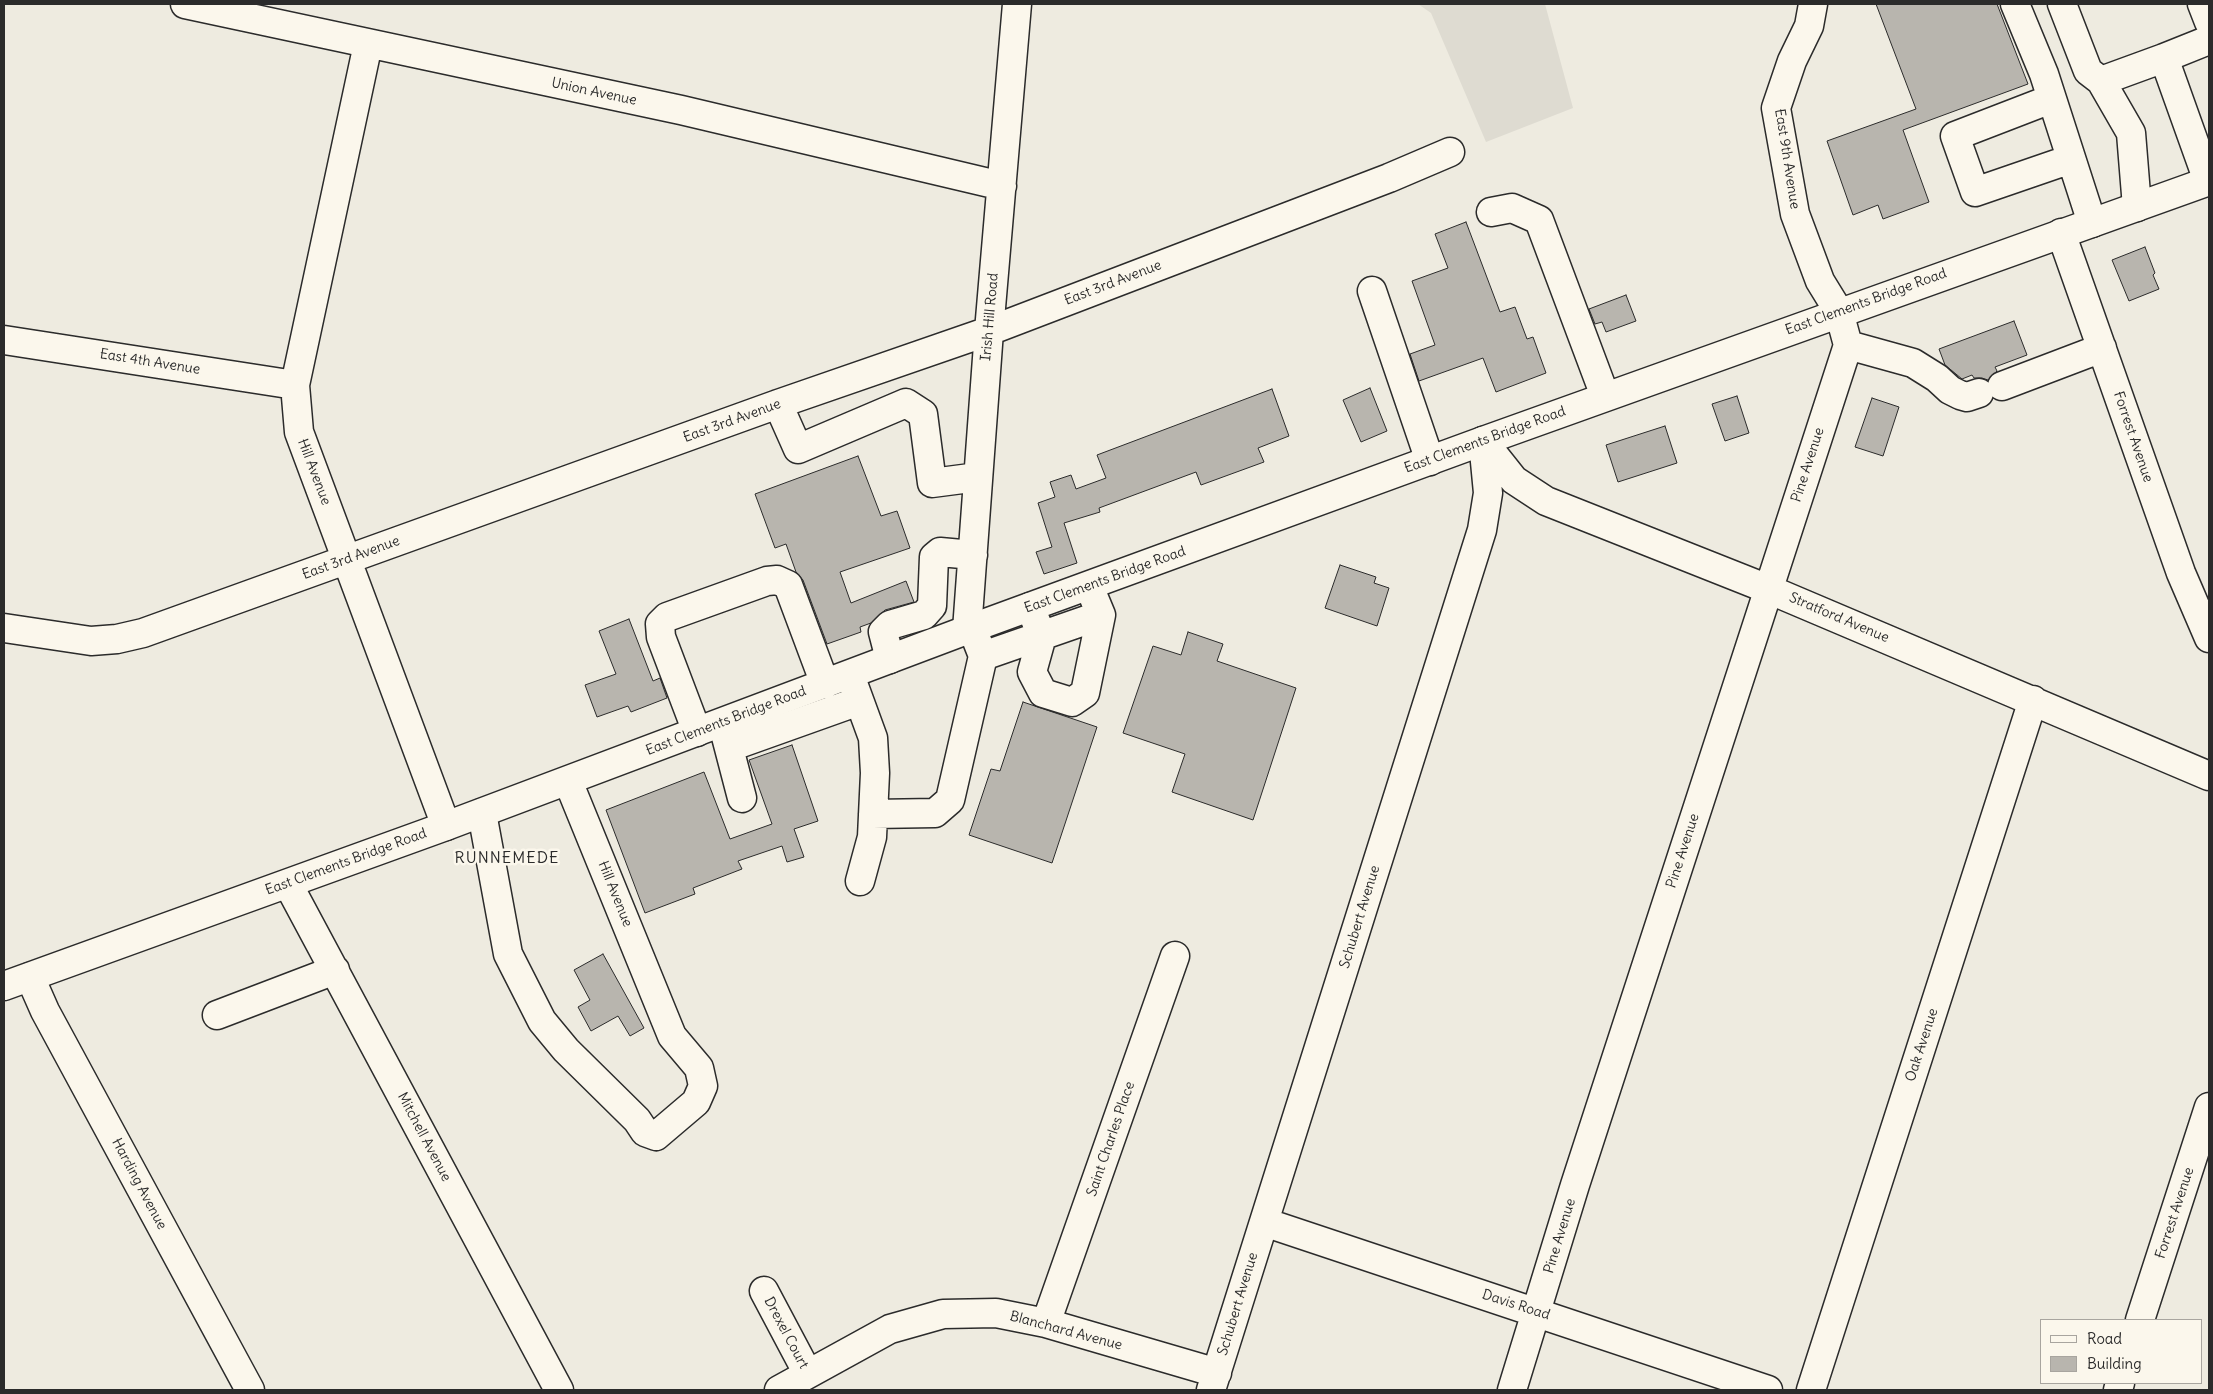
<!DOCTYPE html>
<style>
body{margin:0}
#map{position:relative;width:2213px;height:1394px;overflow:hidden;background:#eeebe0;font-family:Delius,sans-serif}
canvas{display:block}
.frame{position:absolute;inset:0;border:5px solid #2b2b2b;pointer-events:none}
.legend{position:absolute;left:2040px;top:1319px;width:162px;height:65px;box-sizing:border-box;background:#fbf7ec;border:1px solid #a8a59f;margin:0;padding:6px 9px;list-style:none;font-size:15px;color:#2b2b2b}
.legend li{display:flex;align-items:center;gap:10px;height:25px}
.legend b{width:25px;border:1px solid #a8a59f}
</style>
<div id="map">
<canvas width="2213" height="1394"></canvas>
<div class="frame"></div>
<ul class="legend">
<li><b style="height:6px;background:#fbf7ec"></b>Road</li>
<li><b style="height:14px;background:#b8b5ae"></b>Building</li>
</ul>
</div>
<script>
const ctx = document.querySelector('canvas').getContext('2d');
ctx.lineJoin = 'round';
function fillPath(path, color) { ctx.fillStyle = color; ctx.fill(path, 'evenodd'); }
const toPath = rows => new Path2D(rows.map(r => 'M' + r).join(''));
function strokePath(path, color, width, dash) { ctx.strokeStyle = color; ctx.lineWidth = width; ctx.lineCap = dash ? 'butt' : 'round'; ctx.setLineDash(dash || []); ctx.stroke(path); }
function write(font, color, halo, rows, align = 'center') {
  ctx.font = font + ' Delius,sans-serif'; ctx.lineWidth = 5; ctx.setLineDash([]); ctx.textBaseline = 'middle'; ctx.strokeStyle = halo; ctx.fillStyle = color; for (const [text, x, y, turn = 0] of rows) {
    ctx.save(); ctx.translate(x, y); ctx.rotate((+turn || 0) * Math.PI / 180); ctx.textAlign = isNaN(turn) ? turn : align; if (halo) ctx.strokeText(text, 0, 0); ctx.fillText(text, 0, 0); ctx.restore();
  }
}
const built = toPath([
 [1418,4,1545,4,1573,108,1486,142,1431,13]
]);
const building = toPath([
 [1876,4,1997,4,2028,84,1903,130,1929,202,1883,219,1878,205,1853,215,1827,141,1916,109,1876,4],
 [1466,222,1500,312,1515,307,1527,339,1533,337,1546,373,1496,392,1483,358,1419,381,1410,354,1435,345,1412,281,1448,268,1435,234,1466,222],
 [2145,247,2155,273,2153,275,2159,289,2129,301,2112,260,2145,247],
 [1626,295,1636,321,1606,332,1602,322,1595,324,1589,309,1626,295],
 [2014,321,2027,355,1995,367,1997,371,1988,380,1982,378,1974,378,1972,375,1962,379,1945,365,1939,349,2014,321],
 [1370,388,1387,431,1361,442,1343,400,1370,388],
 [1272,389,1289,436,1258,448,1264,462,1201,485,1196,472,1099,508,1100,512,1064,523,1077,563,1044,574,1036,552,1052,547,1038,503,1055,497,1050,482,1071,475,1076,489,1106,478,1097,455,1272,389],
 [1737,396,1749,433,1725,441,1712,404,1737,396],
 [1872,398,1899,407,1883,456,1855,447,1872,398],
 [1665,426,1677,463,1618,482,1606,445,1665,426],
 [858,456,881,516,897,511,910,548,840,572,851,603,906,581,914,602,885,610,871,623,860,627,861,632,827,644,803,580,796,572,786,544,775,548,755,494,858,456],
 [1340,565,1376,577,1374,583,1389,588,1377,626,1325,608,1340,565],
 [629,619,653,681,660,678,667,698,631,712,628,706,597,717,585,685,616,674,599,631,629,619],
 [1188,632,1223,644,1217,661,1296,688,1253,820,1172,792,1185,754,1123,733,1153,646,1181,655,1188,632],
 [1023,702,1097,727,1052,863,969,835,991,769,1000,771,1023,702],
 [792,745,818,821,794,829,804,857,787,862,782,846,738,861,742,869,693,888,695,894,645,913,606,810,704,772,730,839,772,824,749,760,792,745],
 [603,954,644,1028,630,1036,618,1016,591,1031,578,1007,590,1000,574,970,603,954]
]);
const minor = toPath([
 [185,4,681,110,1002,186],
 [2015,4,2044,74,2092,223],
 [2062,4,2088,71,2101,81,2131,133,2137,207],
 [2202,4,2209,22],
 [368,44,295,385,299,432,446,826],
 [2101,81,2164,58],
 [2051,99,1955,136,1975,192,2071,159],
 [2208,181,2164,58,2209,40],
 [1491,212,1512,208,1539,220,1605,396],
 [2061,233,2181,573,2209,638],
 [1372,291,1430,461],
 [4,340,295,385],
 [1848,345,1913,363,1937,378,1950,390,1960,395,1967,397,1979,393],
 [2002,386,2102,348],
 [778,404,798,449,906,403,923,414,932,483,978,477],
 [1483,441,1514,480,1546,501,1768,589,2209,776],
 [1030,607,1042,636,1032,672,1043,693,1072,702,1085,693,1101,615,1089,586],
 [4,628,91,641,117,639,143,633,778,404,989,331,1389,178,1450,152],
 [967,630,989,331,1017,4],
 [983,656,1101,615],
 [890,659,883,632,890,625,924,615,932,606,934,557,940,552,973,555],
 [850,675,873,738,875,773,872,837,860,881],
 [724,729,742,798],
 [697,732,661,637,660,624,667,617,767,581,777,580,788,585,825,684],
 [730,747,859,701],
 [482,813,508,954,542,1021,566,1050,637,1120,645,1132,656,1136,696,1102,703,1086,699,1068,672,1036,568,781],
 [873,814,935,813,950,800,983,656,972,628],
 [288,884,559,1390],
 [30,977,45,1011,250,1390],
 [217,1015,335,970],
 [1264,1222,1768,1390],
 [764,1291,808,1374],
 [2140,1320,2209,1107],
 [1046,1323,1175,956],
 [779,1390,890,1329,943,1314,996,1313,1046,1323,1217,1373],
 [1211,1390,1482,530,1488,493,1483,441],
 [1512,1390,1575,1185,1848,345,1839,312,1820,281,1795,214,1776,108,1792,61,1809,26,1813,4],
 [1811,1390,2033,700],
 [2118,1390,2120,1383]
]);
const major = toPath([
 [4,986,446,826,972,628,1483,441,2209,181]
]);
const streetNames = [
 ["Union Avenue",594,92,12],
 ["East 9th Avenue",1787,159,81],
 ["East 3rd Avenue",1113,283,-21],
 ["East Clements Bridge Road",1866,302,-20],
 ["Irish Hill Road",990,317,-85],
 ["East 4th Avenue",150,362,9],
 ["East 3rd Avenue",732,421,-20],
 ["Forrest Avenue",2133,437,71],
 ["East Clements Bridge Road",1485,440,-20],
 ["Pine Avenue",1808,465,-72],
 ["Hill Avenue",314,472,69],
 ["East 3rd Avenue",351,558,-20],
 ["East Clements Bridge Road",1105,580,-20],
 ["Stratford Avenue",1839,618,23],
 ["East Clements Bridge Road",726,721,-21],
 ["Pine Avenue",1683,851,-72],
 ["East Clements Bridge Road",346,862,-20],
 ["Hill Avenue",615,894,68],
 ["Schubert Avenue",1360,917,-73],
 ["Oak Avenue",1922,1045,-72],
 ["Mitchell Avenue",424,1137,62],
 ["Saint Charles Place",1111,1139,-71],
 ["Harding Avenue",139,1184,62],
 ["Forrest Avenue",2175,1213,-72],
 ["Pine Avenue",1560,1236,-73],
 ["Schubert Avenue",1238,1304,-73],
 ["Davis Road",1516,1305,18],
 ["Blanchard Avenue",1066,1331,15],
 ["Drexel Court",786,1333,62]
];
const quarterNames = [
 ["RUNNEMEDE",507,858]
];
fillPath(built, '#dedbd1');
fillPath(building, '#b8b5ae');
strokePath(building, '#2b2b2b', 1);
strokePath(minor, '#2b2b2b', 31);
strokePath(major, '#2b2b2b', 31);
strokePath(minor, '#fbf7ec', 28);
strokePath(major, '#fbf7ec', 28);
write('14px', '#2b2b2b', '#fbf7ec', streetNames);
ctx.letterSpacing = '1px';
write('16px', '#2b2b2b', '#fbf7ec', quarterNames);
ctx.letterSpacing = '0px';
</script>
